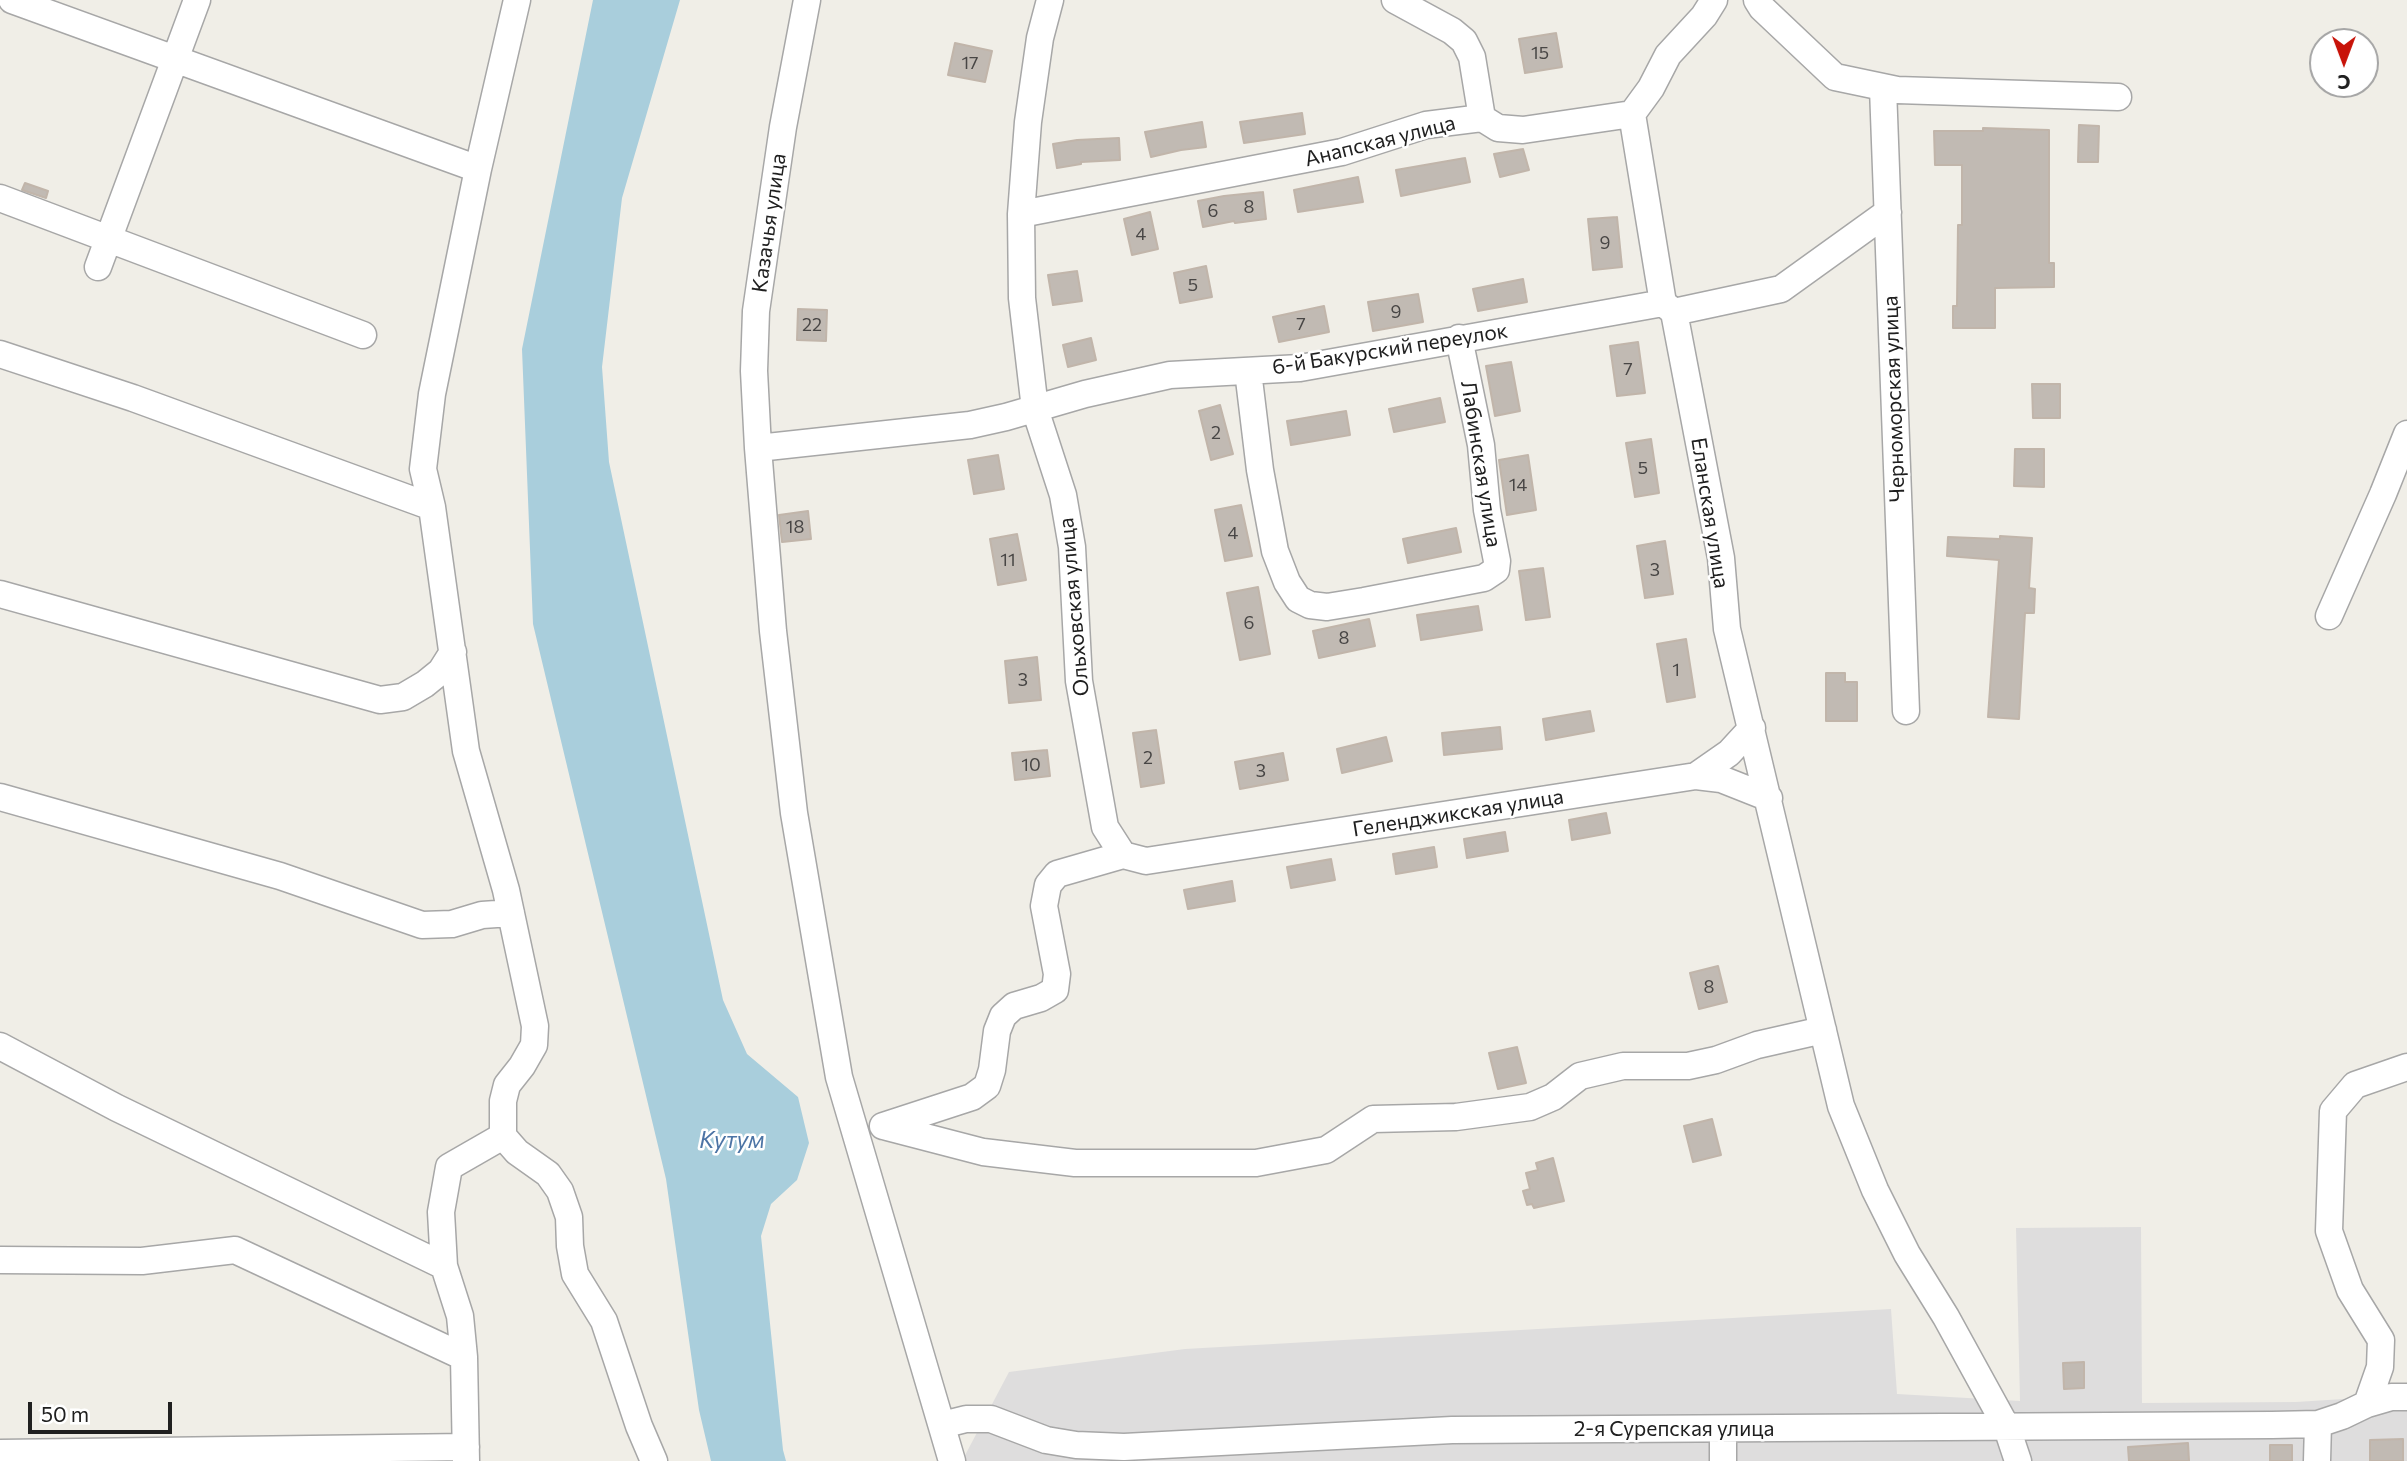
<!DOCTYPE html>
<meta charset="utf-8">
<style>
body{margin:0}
#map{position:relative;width:2407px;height:1461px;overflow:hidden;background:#f0eee7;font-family:Commissioner,sans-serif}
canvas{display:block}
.north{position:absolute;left:2309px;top:28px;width:70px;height:70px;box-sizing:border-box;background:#fff;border:2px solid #a6a6a6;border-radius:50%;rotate:180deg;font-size:19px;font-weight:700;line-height:28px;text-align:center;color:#202020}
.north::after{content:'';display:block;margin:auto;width:24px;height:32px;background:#c81208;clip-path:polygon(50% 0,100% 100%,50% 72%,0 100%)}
.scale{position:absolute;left:28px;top:1402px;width:144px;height:32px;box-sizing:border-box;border:4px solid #202020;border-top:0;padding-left:9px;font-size:21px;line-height:24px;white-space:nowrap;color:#202020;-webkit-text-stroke:5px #fff;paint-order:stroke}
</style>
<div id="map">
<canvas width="2407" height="1461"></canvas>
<div class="north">С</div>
<div class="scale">50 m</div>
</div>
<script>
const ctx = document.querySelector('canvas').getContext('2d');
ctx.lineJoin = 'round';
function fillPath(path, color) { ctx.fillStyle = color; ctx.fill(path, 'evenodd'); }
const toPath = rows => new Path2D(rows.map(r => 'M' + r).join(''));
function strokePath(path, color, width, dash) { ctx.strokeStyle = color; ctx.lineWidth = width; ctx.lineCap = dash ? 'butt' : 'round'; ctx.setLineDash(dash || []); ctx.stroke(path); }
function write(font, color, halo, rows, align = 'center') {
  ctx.font = font + ' Commissioner,sans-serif'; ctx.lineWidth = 5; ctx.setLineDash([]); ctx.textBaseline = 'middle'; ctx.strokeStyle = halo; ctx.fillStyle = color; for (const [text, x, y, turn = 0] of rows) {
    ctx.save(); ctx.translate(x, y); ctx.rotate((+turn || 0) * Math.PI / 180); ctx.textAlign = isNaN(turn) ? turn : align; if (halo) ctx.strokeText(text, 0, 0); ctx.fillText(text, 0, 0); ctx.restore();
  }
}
const residential = toPath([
 [2141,1227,2142,1403,2296,1402,2407,1395,2407,1461,962,1461,1009,1372,1185,1349,1891,1309,1897,1394,2020,1401,2016,1228]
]);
const water = toPath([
 [593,0,680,0,622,198,602,367,609,462,723,1000,747,1054,798,1097,809,1143,797,1180,771,1204,761,1236,783,1450,786,1461,711,1461,699,1410,666,1179,533,624,522,349]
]);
const building = toPath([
 [1556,33,1562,67,1525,73,1519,39,1556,33],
 [955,43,992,51,985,82,948,75,955,43],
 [1302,113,1305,134,1244,143,1240,122,1302,113],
 [1202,122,1206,147,1181,150,1151,157,1145,132,1202,122],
 [2079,125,2099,126,2098,162,2078,162,2079,125],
 [1983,128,2049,130,2049,263,2054,263,2054,287,1995,288,1995,328,1953,328,1953,306,1957,306,1958,225,1962,225,1962,165,1935,165,1934,131,1983,131,1983,128],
 [1119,138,1120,160,1081,162,1081,164,1057,168,1053,144,1077,140,1119,138],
 [1523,149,1529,170,1500,177,1494,154,1523,149],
 [1465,158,1470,182,1401,196,1396,170,1465,158],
 [1358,177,1363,202,1298,212,1294,190,1358,177],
 [25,183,48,191,46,198,22,190,25,183],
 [1263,192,1266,219,1235,223,1234,221,1203,227,1198,201,1224,196,1263,192],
 [1150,212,1158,249,1132,255,1124,219,1150,212],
 [1617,217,1622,267,1593,270,1588,219,1617,217],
 [1206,266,1212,297,1180,303,1174,273,1206,266],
 [1077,271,1082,301,1053,305,1048,275,1077,271],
 [1523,279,1527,302,1478,311,1473,289,1523,279],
 [1418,294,1423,322,1373,331,1368,302,1418,294],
 [1324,306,1329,332,1279,342,1273,317,1324,306],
 [798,309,827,310,826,341,797,340,798,309],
 [1091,338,1096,360,1068,367,1063,345,1091,338],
 [1638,342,1645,393,1617,396,1610,346,1638,342],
 [1511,362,1520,411,1495,416,1486,366,1511,362],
 [2032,384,2060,384,2060,418,2033,418,2032,384],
 [1440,398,1445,422,1394,432,1389,409,1440,398],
 [1220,405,1233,454,1211,460,1199,411,1220,405],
 [1346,411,1350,435,1291,445,1287,421,1346,411],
 [1651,439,1659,493,1635,497,1626,443,1651,439],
 [2015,449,2044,449,2044,487,2014,486,2015,449],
 [998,455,1004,489,974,494,968,460,998,455],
 [1528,455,1536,510,1507,515,1499,460,1528,455],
 [1241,505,1252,556,1225,561,1215,510,1241,505],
 [808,511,811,539,782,542,779,515,808,511],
 [1456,528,1461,552,1408,563,1403,539,1456,528],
 [1017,534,1026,580,998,585,990,539,1017,534],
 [2000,536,2032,538,2029,588,2035,589,2034,613,2025,613,2019,719,1988,717,1999,560,1947,556,1948,537,2000,539,2000,536],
 [1665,541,1673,594,1645,598,1637,546,1665,541],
 [1543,568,1550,617,1526,620,1519,571,1543,568],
 [1258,587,1270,654,1240,660,1227,593,1258,587],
 [1478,606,1482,630,1421,640,1417,615,1478,606],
 [1369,619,1375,646,1319,658,1313,631,1369,619],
 [1686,639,1695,697,1667,702,1657,644,1686,639],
 [1037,657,1041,700,1009,703,1005,661,1037,657],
 [1826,673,1845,673,1845,682,1857,682,1857,721,1826,721,1826,673],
 [1590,711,1594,731,1546,740,1543,719,1590,711],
 [1500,727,1502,749,1444,755,1442,733,1500,727],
 [1156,730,1164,783,1141,787,1133,733,1156,730],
 [1386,737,1392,761,1342,773,1337,749,1386,737],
 [1047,750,1050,776,1015,780,1012,753,1047,750],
 [1283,753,1288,780,1240,789,1235,762,1283,753],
 [1606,813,1610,833,1572,840,1569,820,1606,813],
 [1505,832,1508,851,1467,858,1464,839,1505,832],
 [1434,847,1437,867,1396,874,1393,854,1434,847],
 [1331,859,1335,880,1291,888,1287,867,1331,859],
 [1232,881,1235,901,1188,909,1184,890,1232,881],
 [1718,966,1727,1002,1699,1009,1690,973,1718,966],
 [1517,1047,1526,1083,1498,1089,1489,1053,1517,1047],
 [1712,1119,1721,1155,1693,1162,1684,1126,1712,1119],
 [1553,1158,1564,1201,1534,1208,1532,1204,1527,1205,1523,1191,1530,1189,1526,1173,1538,1170,1536,1163,1553,1158],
 [2084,1362,2084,1388,2064,1389,2063,1363,2084,1362],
 [2403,1439,2403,1461,2370,1461,2370,1440,2403,1439],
 [2188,1443,2189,1461,2129,1461,2128,1447,2188,1443],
 [2270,1445,2292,1445,2292,1461,2270,1461,2270,1445]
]);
const minor = toPath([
 [12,0,478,169],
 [807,0,783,127,756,311,754,371,758,448,773,631,794,813,839,1077,952,1461],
 [1050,0,1040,38,1028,122,1021,214,1022,298,1035,409,1063,495,1072,547,1079,681,1105,827,1123,855,1146,861,1696,776,1729,753,1752,728],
 [1395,0,1452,31,1464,41,1472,57,1482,118],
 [1757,0,1762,8,1835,77,1897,90,2118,97],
 [1883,88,1906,711],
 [1632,114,1651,88,1668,55,1704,16,1714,0],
 [0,198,363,335],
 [1021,214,1342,152,1426,125,1482,118,1498,128,1523,130,1632,114,1663,303],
 [98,267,197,0],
 [1663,303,1674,312,1721,558,1727,629,1841,1106,1875,1190,1907,1254,1946,1317,2007,1428,2018,1461],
 [1674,312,1781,289,1888,212],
 [0,354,133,398,432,507],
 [1248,371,1260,470,1275,551,1287,582,1298,599,1310,605,1327,607,1364,601,1484,578,1496,570,1497,561,1487,510,1481,445,1459,338],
 [758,448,970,425,1006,417,1085,394,1170,375,1300,368,1663,303],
 [0,594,380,700,403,697,425,684,441,671,453,652],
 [2329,616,2383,494,2407,434],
 [1696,776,1721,779,1769,798],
 [0,797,280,876,422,925,452,924,482,915,511,913],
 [0,1046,117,1108,444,1266,460,1316,464,1357],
 [883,1126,983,1152,1075,1163,1256,1163,1326,1150,1373,1119,1456,1117,1530,1107,1553,1097,1580,1076,1623,1066,1688,1066,1716,1060,1757,1045,1823,1030],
 [883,1126,972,1097,987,1086,992,1070,997,1031,1003,1016,1014,1006,1041,998,1055,990,1057,974,1044,906,1048,885,1057,874,1123,855],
 [503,1136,503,1101,507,1085,522,1066,534,1045,535,1026,506,890,466,751,432,507,423,469,432,394,478,169,517,0],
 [0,1260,142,1261,235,1250,464,1357,466,1461],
 [444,1266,441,1212,449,1167,503,1136,517,1152,548,1174,560,1191,569,1217,570,1246,575,1274,604,1321,639,1426,654,1461],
 [2367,1404,2380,1367,2381,1340,2350,1290,2329,1231,2333,1111,2355,1085,2407,1067],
 [942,1425,966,1419,991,1419,1046,1440,1076,1445,1124,1447,1452,1430,2272,1425,2318,1424,2342,1416,2367,1404,2391,1397,2407,1397],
 [1723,1429,1723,1461],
 [0,1453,466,1447],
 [2317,1461,2318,1424]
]);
const numberNames = [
 ["15",1540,53],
 ["17",970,63],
 ["8",1249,207],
 ["6",1213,211],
 ["4",1141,234],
 ["9",1605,243],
 ["5",1193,285],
 ["9",1396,312],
 ["7",1301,324],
 ["22",812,325],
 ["7",1628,369],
 ["2",1216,433],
 ["5",1643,468],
 ["14",1518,485],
 ["18",795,527],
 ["4",1233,533],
 ["11",1008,560],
 ["3",1655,570],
 ["6",1249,623],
 ["8",1344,638],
 ["1",1676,670],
 ["3",1023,680],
 ["2",1148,758],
 ["10",1031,765],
 ["3",1261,771],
 ["8",1709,987]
];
const streetNames = [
 ["Анапская улица",1380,141,-14],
 ["Казачья улица",769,223,-82],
 ["6-й Бакурский переулок",1390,349,-9],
 ["Черноморская улица",1894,399,-92],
 ["Лабинская улица",1481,464,81],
 ["Еланская улица",1710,513,81],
 ["Ольховская улица",1074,607,-95],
 ["Геленджикская улица",1458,813,-9],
 ["2-я Сурепская улица",1674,1429]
];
const waterNames = [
 ["Кутум",732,1140]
];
fillPath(residential, '#dedddd');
fillPath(water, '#a9cedc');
fillPath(building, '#c1bab3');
strokePath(building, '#c1b5aa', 2);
strokePath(minor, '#a7a7a7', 29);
strokePath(minor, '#fff', 26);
write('18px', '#484645', null, numberNames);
write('21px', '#202020', '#fff', streetNames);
write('italic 23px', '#4c74a5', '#fff', waterNames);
</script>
